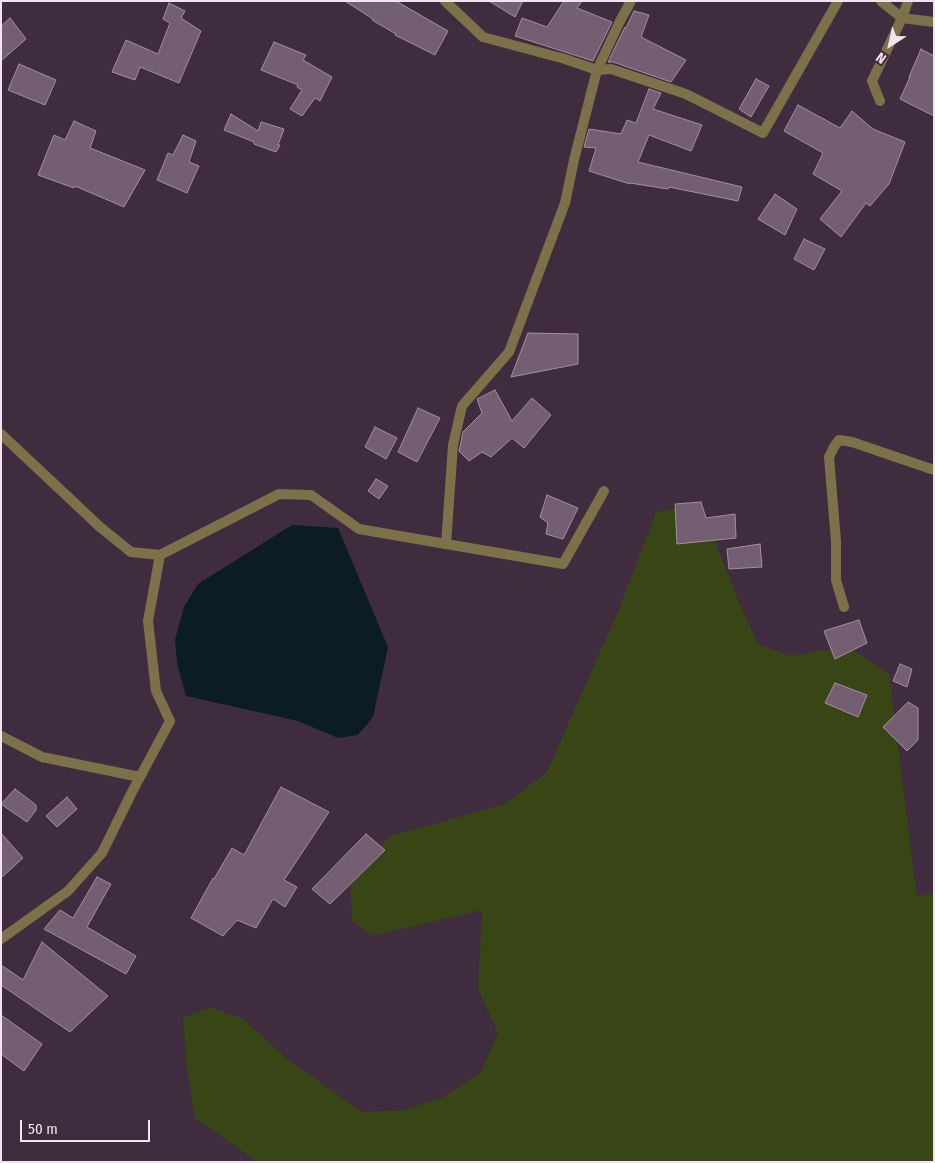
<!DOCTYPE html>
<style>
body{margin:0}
#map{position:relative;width:935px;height:1163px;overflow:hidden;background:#3f2c3e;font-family:"Fira Sans Condensed",sans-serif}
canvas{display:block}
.frame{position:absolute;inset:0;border:2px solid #f1e4f0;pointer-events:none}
.north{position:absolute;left:865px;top:20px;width:50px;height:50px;-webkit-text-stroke:4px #3f2c3e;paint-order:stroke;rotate:215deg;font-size:14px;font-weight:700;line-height:20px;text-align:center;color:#f1e4f0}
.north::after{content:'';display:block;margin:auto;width:18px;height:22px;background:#f1e4f0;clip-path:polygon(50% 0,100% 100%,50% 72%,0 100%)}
.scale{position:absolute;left:20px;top:1120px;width:130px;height:22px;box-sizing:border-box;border:2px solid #f1e4f0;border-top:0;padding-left:6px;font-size:15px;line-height:18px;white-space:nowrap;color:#f1e4f0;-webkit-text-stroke:4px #3f2c3e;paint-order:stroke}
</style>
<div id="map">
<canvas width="935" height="1163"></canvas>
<div class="frame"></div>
<div class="north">N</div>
<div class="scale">50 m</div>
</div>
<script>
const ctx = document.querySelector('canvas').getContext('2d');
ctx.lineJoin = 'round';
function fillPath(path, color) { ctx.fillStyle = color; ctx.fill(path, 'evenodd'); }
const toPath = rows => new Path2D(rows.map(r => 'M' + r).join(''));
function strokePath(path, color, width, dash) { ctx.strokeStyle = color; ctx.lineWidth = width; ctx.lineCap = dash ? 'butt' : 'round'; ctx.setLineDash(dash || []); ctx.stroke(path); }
const green = toPath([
 [691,506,716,544,738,600,758,644,790,656,825,650,855,651,889,674,917,897,934,892,934,1162,258,1162,195,1118,187,1071,183,1018,211,1007,243,1019,287,1059,362,1112,404,1110,443,1097,481,1072,498,1033,478,989,482,910,372,936,352,921,350,880,390,836,505,804,547,772,619,609,656,512]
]);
const water = toPath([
 [292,525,338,528,388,647,373,717,358,735,338,738,298,721,186,696,177,663,175,640,184,607,198,584]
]);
const building = toPath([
 [345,1,396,1,448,31,435,55,395,35,396,34,372,20,373,19,345,1],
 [489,1,523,1,515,17,489,1],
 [564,1,582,1,577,8,612,22,593,61,515,36,522,18,547,27,564,1],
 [169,3,185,11,181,18,201,31,179,83,140,67,135,80,112,72,126,40,158,54,170,23,163,19,169,3],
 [634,11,649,15,641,37,686,60,671,82,613,62,608,62,625,27,626,28,634,11],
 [10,18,26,39,1,61,1,26,10,18],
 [274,42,306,55,303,60,332,77,320,101,315,98,302,116,290,109,302,90,297,87,298,85,261,70,274,42],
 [921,49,934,56,934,116,900,99,910,77,909,77,921,49],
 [19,64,56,80,45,105,8,90,19,64],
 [756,79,769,86,751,117,739,109,756,79],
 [649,89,661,93,653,109,702,125,691,151,649,135,638,162,742,187,738,201,669,187,668,189,630,183,630,184,589,171,596,148,584,147,589,129,621,134,627,120,636,123,649,89],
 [798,105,840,128,852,111,873,129,905,142,889,184,870,206,866,203,841,237,820,219,842,191,813,174,823,153,784,131,798,105],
 [231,114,258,131,261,122,284,129,278,145,280,145,276,152,254,144,254,142,224,130,231,114],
 [74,121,96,131,90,148,145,170,124,207,75,186,74,188,38,175,54,135,65,140,74,121],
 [183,135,196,141,189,162,199,166,187,193,157,180,168,153,173,155,183,135],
 [775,194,797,209,785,235,758,219,775,194],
 [804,239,825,249,814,270,794,259,804,239],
 [528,333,578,334,578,364,511,377,528,333],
 [495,390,512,421,532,398,551,415,524,448,512,438,491,457,482,452,469,461,459,451,463,432,482,413,477,399,495,390],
 [418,408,440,418,417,462,398,452,418,408],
 [375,427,397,438,386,459,365,447,375,427],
 [376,479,388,486,379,499,368,491,376,479],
 [547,495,578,508,563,539,546,534,548,523,540,517,547,495],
 [701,502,706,518,735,514,736,538,677,544,675,504,701,502],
 [760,544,762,567,729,569,727,549,760,544],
 [859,620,867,643,835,659,824,631,859,620],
 [900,664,912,669,907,687,893,681,900,664],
 [835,683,867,695,858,717,825,703,835,683],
 [908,702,918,708,918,740,907,751,883,727,908,702],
 [281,787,329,812,284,880,297,887,285,907,273,899,256,928,237,920,223,936,191,918,213,878,214,879,232,848,244,855,281,787],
 [15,789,36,805,36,810,27,822,1,804,15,789],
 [67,797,77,809,57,827,46,816,67,797],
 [1,833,23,858,1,878,1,833],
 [366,834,385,850,330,904,312,889,366,834],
 [97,877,111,884,87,927,136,956,126,974,44,929,60,910,73,918,97,877],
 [42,942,108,996,70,1032,1,985,1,965,23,980,42,942],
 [1,1015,42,1044,24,1071,1,1054,1,1015]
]);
const service = toPath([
 [597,70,620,21,631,1],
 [880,101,872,81,902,18],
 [446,544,563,564,604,491]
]);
const minor = toPath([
 [445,1,483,37,565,59,597,70,611,69,686,94,763,133,838,1],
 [881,1,902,18,934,22],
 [902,18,908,1],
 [1,434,100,527,131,552,160,555,279,494,311,495,359,529,446,544,453,445,462,406,509,352,565,203,574,160,597,70],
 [844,607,836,580,836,541,829,457,834,447,839,440,852,442,934,470],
 [1,736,42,757,140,777],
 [1,939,68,891,102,853,132,792,170,721,156,691,148,621,160,555]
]);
fillPath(green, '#384514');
fillPath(water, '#0b1d22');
fillPath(building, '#745e72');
strokePath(building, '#a68ea3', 1);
strokePath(service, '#7d714a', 10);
strokePath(minor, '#7d714a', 10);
</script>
